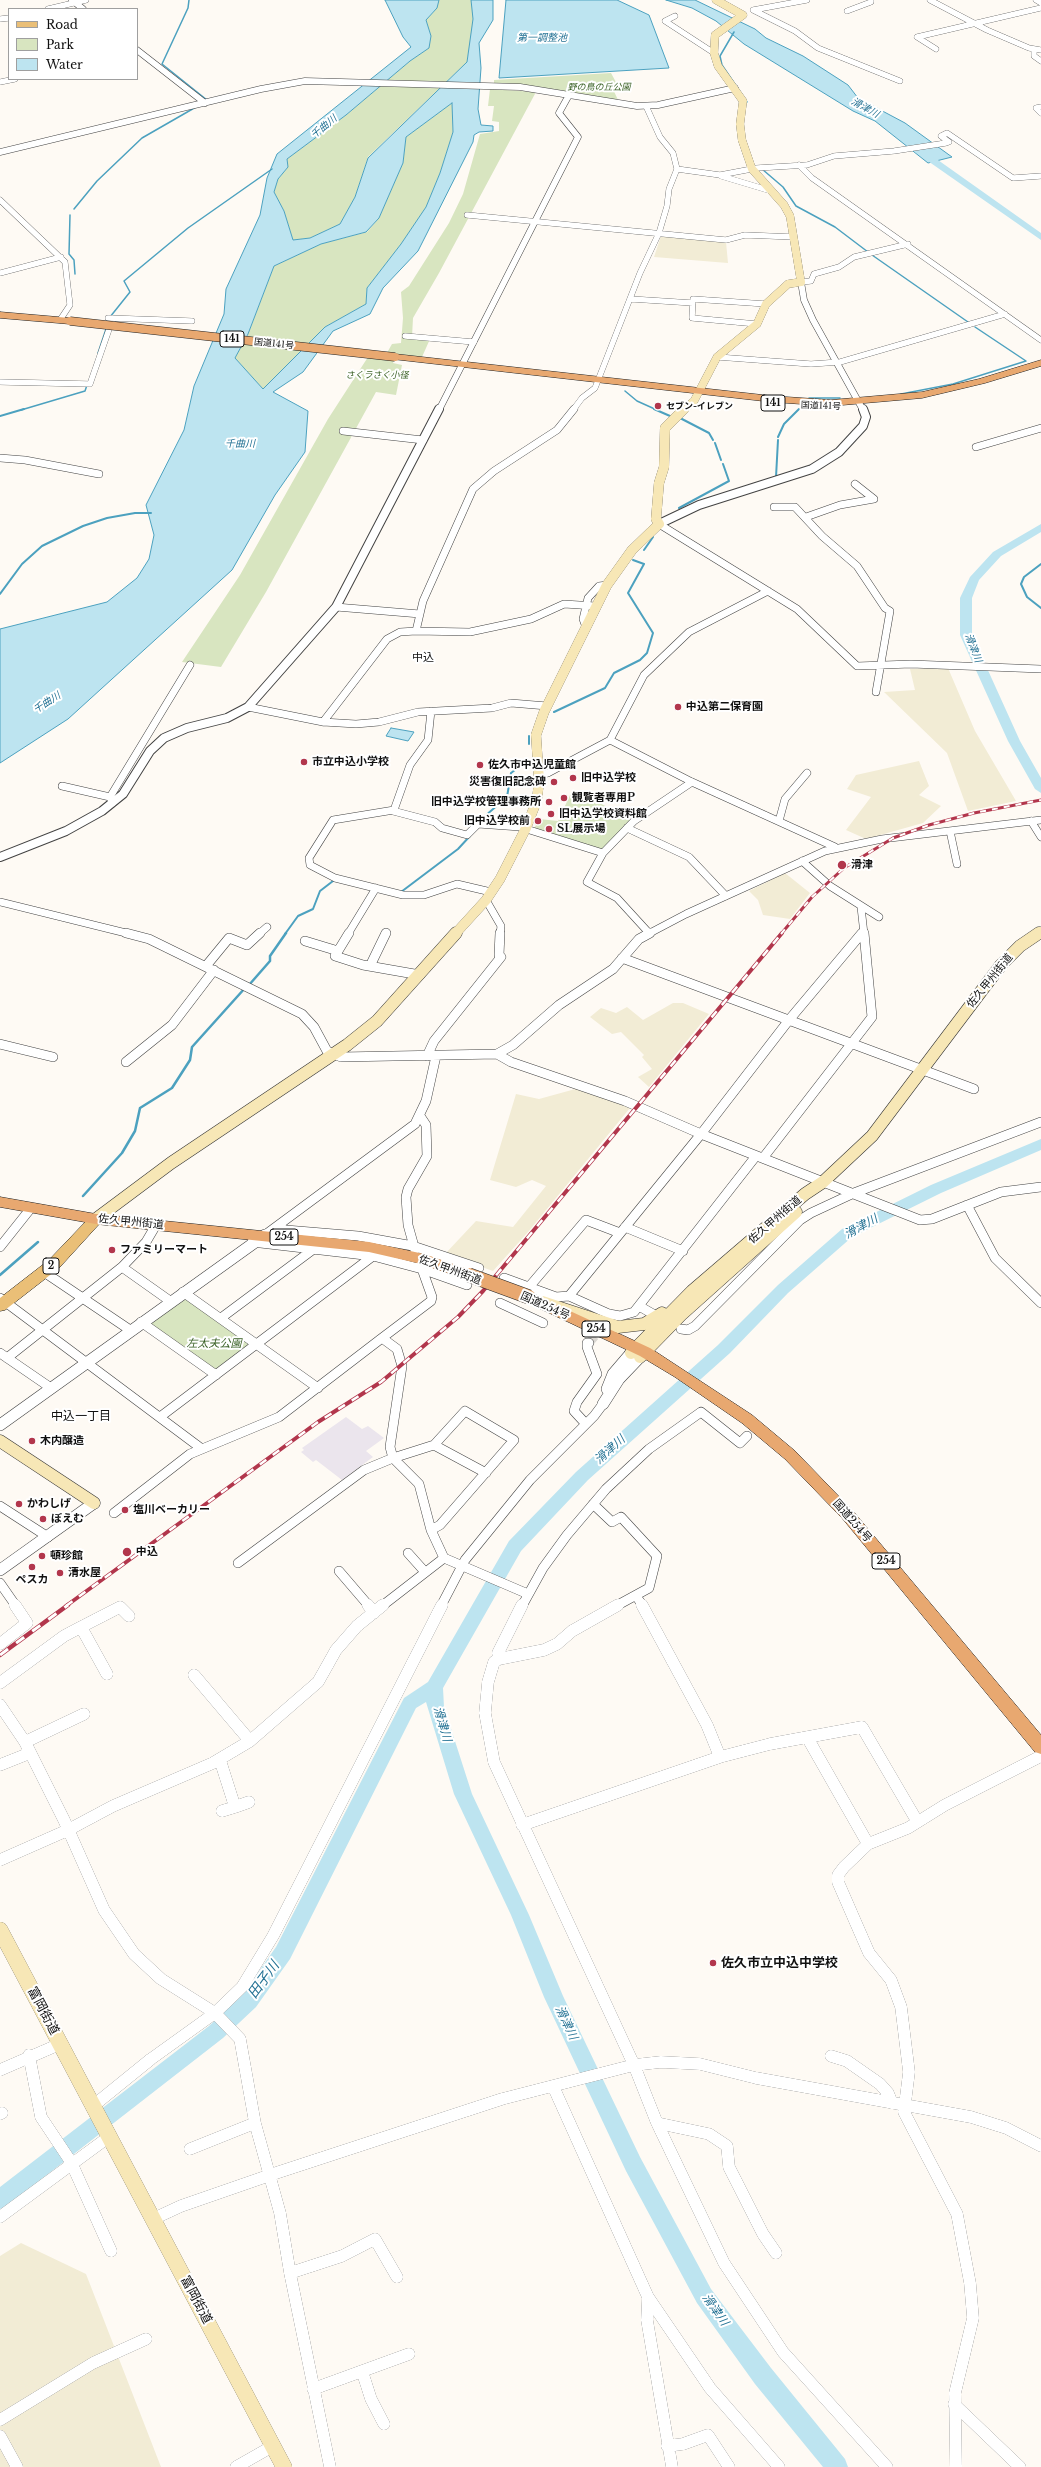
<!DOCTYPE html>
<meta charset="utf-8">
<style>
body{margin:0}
#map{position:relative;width:1041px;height:2467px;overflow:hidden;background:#fefaf4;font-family:"Libre Baskerville",serif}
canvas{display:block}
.legend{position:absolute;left:8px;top:8px;width:130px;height:72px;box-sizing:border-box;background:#fff;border:1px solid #9f9f9f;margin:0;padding:5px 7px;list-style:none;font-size:12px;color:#101010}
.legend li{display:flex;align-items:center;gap:8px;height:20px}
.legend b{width:20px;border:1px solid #9f9f9f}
</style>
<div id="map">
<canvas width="1041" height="2467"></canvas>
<ul class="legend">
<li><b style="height:5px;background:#eabf77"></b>Road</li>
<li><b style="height:11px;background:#d8e5c0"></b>Park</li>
<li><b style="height:11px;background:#bde4f0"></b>Water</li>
</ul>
</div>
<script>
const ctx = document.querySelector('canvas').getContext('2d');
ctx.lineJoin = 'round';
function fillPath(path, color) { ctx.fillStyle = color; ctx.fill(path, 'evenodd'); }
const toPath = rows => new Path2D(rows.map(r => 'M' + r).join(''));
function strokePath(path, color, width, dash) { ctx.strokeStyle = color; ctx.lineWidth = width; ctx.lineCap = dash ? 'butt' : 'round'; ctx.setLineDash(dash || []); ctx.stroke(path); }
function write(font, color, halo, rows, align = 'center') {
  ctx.font = font + ' "Libre Baskerville","Noto Sans JP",serif'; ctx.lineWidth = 4; ctx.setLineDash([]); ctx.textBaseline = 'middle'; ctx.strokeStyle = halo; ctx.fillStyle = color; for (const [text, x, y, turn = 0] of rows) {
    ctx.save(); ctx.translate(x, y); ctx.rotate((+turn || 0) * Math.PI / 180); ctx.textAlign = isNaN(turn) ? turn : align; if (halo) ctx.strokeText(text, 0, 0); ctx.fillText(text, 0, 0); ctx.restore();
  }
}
const industrial = toPath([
 [346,1417,362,1429,368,1426,384,1438,366,1451,373,1457,342,1480,316,1460,313,1462,301,1452,304,1450,302,1448]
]);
const farmland = toPath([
 [661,236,726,242,728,263,654,257],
 [948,668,975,731,1016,801,968,811,947,753,884,692,915,690,910,669],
 [919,761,929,786,919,795,941,806,923,823,866,839,846,830,871,797,847,789,856,775],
 [785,873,810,893,790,919,763,915,758,900,749,891],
 [673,1003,683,1003,709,1014,649,1087,638,1077,652,1069,642,1057,644,1055,621,1032,612,1034,590,1017,601,1008,616,1013,627,1007,643,1020],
 [579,1088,630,1108,528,1232,493,1271,445,1254,476,1221,513,1227,546,1186,532,1180,516,1187,490,1180,516,1094,539,1099],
 [21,2243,86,2274,161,2467,0,2467,0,2256]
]);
const green = toPath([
 [439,0,471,0,474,19,467,62,368,157,355,197,340,224,310,238,293,240,284,211,274,192,278,179,288,167,287,159,346,115,410,61,429,48,431,36,426,20,437,8],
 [611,73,618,86,612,87,618,100,494,85,494,80],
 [490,89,536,92,439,273,413,318,412,337,430,339,422,357,396,354,393,363,402,365,396,395,376,392,266,592,221,667,182,662,240,575,328,419,368,357,384,358,392,344,401,343,403,318,401,292,409,286,449,223,463,194,480,134,499,131,499,122,492,121,494,106,488,106],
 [452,103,453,132,440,173,426,207,401,244,367,288,366,304,325,327,263,389,235,358,248,334,274,266,321,244,367,232,379,218,403,163,406,137],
 [571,793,586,796,632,820,601,851,534,829,539,819,558,821],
 [185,1297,249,1342,250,1346,218,1370,214,1370,150,1325,149,1322]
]);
const water = toPath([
 [385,0,439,0,437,8,426,20,431,36,429,48,410,61,346,115,287,159,288,167,278,179,274,192,284,211,293,240,310,238,340,224,355,197,368,158,467,62,473,19,471,0,493,0,493,20,479,43,481,68,478,109,481,125,493,126,493,131,479,132,474,135,473,142,418,251,383,288,370,314,333,331,303,372,273,392,308,411,305,452,275,495,232,570,68,719,0,763,0,629,107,602,137,578,149,559,154,535,146,505,184,430,194,386,224,314,226,289,260,215,267,178,277,154,411,47,403,37,385,0],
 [452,103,453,132,440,173,426,207,401,244,367,288,366,304,325,327,263,389,235,358,248,334,274,266,321,244,366,232,379,218,403,163,406,137,452,103],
 [506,0,617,0,649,15,669,68,499,78,506,0],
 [666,0,695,0,755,29,766,38,803,56,848,85,858,98,905,123,952,157,928,163,875,121,853,111,744,44,716,21,692,8,666,0],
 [391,728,414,732,408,741,386,736,391,728]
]);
const streamFar2 = toPath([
 [189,0,188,8,162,64,207,100],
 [734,32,720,56,722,65,747,102],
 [762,169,783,187,796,206,835,227,868,252],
 [74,209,97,181,142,138,196,107],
 [70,215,69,254,74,260,75,274],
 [872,255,968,322],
 [110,317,130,292,124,281,188,228,272,169],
 [98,353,107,326],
 [625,391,637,401,657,410],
 [901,394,953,384,1026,361,975,327],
 [809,398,840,398],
 [21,410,85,391,87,385]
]);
const streamFar1 = toPath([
 [654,409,670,416],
 [0,416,24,409],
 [680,418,709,433,713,440],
 [778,437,784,424,799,409],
 [715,443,721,460],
 [776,477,778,440],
 [679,508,729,481,723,464],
 [644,550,653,537],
 [1041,564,1024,577,1021,584,1027,597,1041,608],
 [0,594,22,564,42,546,83,526,107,518,135,513,151,513],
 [554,712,605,688,614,673,640,660,647,653,653,633,628,593,644,564,633,560],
 [529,736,529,744],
 [482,822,485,816,507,797,511,773,528,760],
 [401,892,458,849,470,836],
 [285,934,298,916,313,909,320,891,333,881]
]);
const stream = toPath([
 [249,985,270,961,270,956,286,933],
 [83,1196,122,1153,135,1131,140,1108,172,1088,190,1060,192,1047,245,988],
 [0,1275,38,1242]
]);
const river = toPath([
 [915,148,921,148,1041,233,1041,240,915,152,915,148],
 [1041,524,1041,532,1001,556,979,580,972,598,972,635,1020,741,1041,778,1041,793,1035,789,1008,741,960,635,960,598,970,577,993,552,1041,524],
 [1041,1139,1041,1150,941,1193,852,1237,788,1293,730,1353,588,1480,521,1551,443,1688,444,1707,472,1794,529,1915,563,1996,640,2157,711,2289,771,2368,845,2459,848,2467,823,2467,755,2384,697,2303,626,2171,544,1997,511,1915,454,1794,426,1702,416,1708,290,1959,256,2007,223,2038,7,2206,0,2209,0,2187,209,2026,242,1995,276,1947,404,1698,428,1682,509,1541,576,1472,718,1345,778,1285,842,1229,931,1185,1041,1139]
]);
const minorTunnel = toPath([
 [589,1343,603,1326]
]);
const minorFar3 = toPath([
 [807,0,753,10,795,31,818,48,900,81],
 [930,0,987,30,1029,48,1041,50],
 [1036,0,1041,3],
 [48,9,86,0],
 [847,11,871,2,871,0],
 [675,16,665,21,714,53],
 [0,19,9,18],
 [936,49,917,37,1041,8],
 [1034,49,1034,56,1041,61],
 [0,82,15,79],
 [1041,107,1036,108,1041,113],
 [799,165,812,178,1041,340],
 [677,169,720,175,757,168,807,165,834,156,894,151,946,143,949,142,941,136,947,133,1013,178,1041,176],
 [721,176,771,191],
 [0,200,65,262,70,305,60,320],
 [467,215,726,240,745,235,794,237],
 [0,273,61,257],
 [801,282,811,281,814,274,839,267,854,257,908,244],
 [631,299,693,303],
 [108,318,192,321],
 [757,324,692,318,693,299,766,304],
 [405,336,474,342],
 [717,357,811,364,840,362,1005,314],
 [0,382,90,384,113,318],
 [573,410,582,398,595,388,640,273,659,233,667,206,669,189,677,169,673,153,660,137,646,106]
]);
const minorFar2 = toPath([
 [343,431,423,440],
 [976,447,1041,428],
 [0,458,25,460,99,474],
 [774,507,795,507,822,536,857,566,885,608,890,611,876,692],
 [806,517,840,505,874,499,855,484],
 [659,524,797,609,857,666,911,664,1041,669],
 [336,607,420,614],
 [586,627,583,619,588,598,599,586,607,585],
 [416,631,470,632,531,619,564,604,595,606],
 [248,707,323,722,356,724,379,722,418,712,492,708,511,703,547,706],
 [431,711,428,740,410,765,394,810,333,820,309,858,310,865,335,878,403,895,424,895,457,884,491,892],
 [323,722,387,639,400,632,416,631,423,601,473,489,494,471,557,430,574,409],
 [610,740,692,782,835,847],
 [538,776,548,773,610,740,644,675,689,632,768,591],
 [62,786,110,797],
 [112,803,110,797,190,665],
 [393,811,435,822,442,828,467,835,478,824,520,827,603,853],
 [779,821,785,799,807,773],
 [1031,821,1041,837],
 [627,828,689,857,726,896],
 [950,831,957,864],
 [802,861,830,886,879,917],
 [486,900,501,926,500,934],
 [0,902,130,934],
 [861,907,864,934],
 [649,933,617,898,587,882,603,853,634,821,692,782],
 [259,934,267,927],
 [348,934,376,888],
 [385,934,386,933],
 [648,934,686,914,825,851,882,839,1041,820],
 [861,934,863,932]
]);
const minorFar1 = toPath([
 [126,933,149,939,302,1014,314,1027,327,1051,341,1057,497,1054,511,1062,625,1101,701,1134,920,1220,932,1219,1001,1192,1041,1187],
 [349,933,335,956,363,965,420,975],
 [305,941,338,951],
 [622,958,974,1089],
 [206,966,229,938,247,945,260,933],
 [370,966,386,933],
 [0,1044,53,1057],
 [497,1054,513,1045,559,1005,613,969,639,939,650,933],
 [427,1056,434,1041,501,957,499,955,500,933],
 [126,1062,172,1025,214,970],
 [763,1158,872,1017,864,933],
 [967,1205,995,1258,1041,1303],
 [276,1227,286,1230,358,1236,413,1246,479,1268],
 [625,1227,683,1251],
 [265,1235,415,1124,426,1101,436,1056],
 [252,1242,373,1256],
 [0,1247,31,1208],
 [415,1250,408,1225,406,1197,408,1189,427,1156,426,1125,420,1116],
 [421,1265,422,1269,467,1285],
 [122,1267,170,1301],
 [44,1272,130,1330],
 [504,1278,556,1297,569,1296,609,1314,620,1316,634,1312,756,1156],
 [529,1287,586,1220,620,1233],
 [183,1292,318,1388],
 [569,1296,701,1134,789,1020,862,933],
 [0,1298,202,1449,190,1454,114,1513],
 [500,1303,543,1323],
 [639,1306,653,1314],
 [221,1318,315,1248],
 [141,1322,216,1375],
 [681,1329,688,1330,695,1326,800,1220,811,1213,854,1193,1041,1122],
 [0,1353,51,1388],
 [7,1358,122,1267,146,1242,156,1225],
 [160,1417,373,1256,422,1269,432,1297,431,1301,382,1338,397,1349,402,1366,390,1447,393,1458,434,1445,465,1411,514,1440,440,1525,431,1530],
 [585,1423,574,1411,577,1402,597,1374,587,1347,587,1343,589,1343],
 [434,1445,486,1473],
 [202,1449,279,1417,382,1338],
 [593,1504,612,1522,621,1517,657,1556,649,1588,616,1606],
 [0,1506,48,1537],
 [408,1553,425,1572],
 [238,1563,364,1470,393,1458,419,1484,431,1530,444,1558,528,1594],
 [339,1571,369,1606],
 [0,1583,16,1606],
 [636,1596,643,1606],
 [382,1606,444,1558],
 [441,1606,465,1560,530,1480,594,1416,603,1404],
 [522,1606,543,1568,567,1535,606,1489,649,1449,701,1412,740,1443,747,1436]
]);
const minor = toPath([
 [368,1605,374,1613],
 [618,1605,572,1631,557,1644,544,1650,499,1659,494,1662,488,1682,485,1713,494,1762,634,2065,657,2123,724,2263,783,2352,887,2467],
 [642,1605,707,1725,720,1757],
 [81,1627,120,1607,129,1616],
 [0,1644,27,1623,15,1605],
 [499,1659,498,1653,522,1605],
 [194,1675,250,1741],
 [0,1683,64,1636,81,1627,107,1674],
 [0,1705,25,1742,64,1820,104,1910,134,1954,161,1979,215,2013,240,2039,255,2123,280,2213,290,2273,330,2467],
 [807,1737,868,1844,844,1867,838,1875,838,1882,869,1953,891,1980,901,2007,909,2072,904,2112,957,2214,970,2283,973,2318,955,2393,956,2467],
 [25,1742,84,1714],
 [220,1760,235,1807,249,1802],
 [0,1765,30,1753],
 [222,1811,235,1807],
 [522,1825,720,1757,770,1744,862,1727,917,1821],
 [868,1844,908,1828,945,1805,1041,1756],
 [0,1860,68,1830,113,1806,213,1763,250,1741,318,1682,336,1650,357,1626,383,1605],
 [29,2055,41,2117,71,2162,111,2251],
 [831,2056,847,2061,880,2084,888,2093,892,2103],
 [0,2070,60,2044],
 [553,2086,648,2297,710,2388,779,2467],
 [93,2106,151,2059,215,2013,242,1987,273,1936,442,1605],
 [0,2114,2,2113],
 [657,2123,709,2134,727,2146,729,2167,763,2234,776,2253],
 [190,2149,255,2123],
 [0,2217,110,2136],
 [153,2219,181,2206,279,2172,502,2099,634,2065,661,2062,700,2064,756,2078,971,2117,1006,2128,1041,2146],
 [290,2273,342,2256,375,2239,397,2277],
 [648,2297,647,2320,672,2467],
 [362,2371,371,2399,384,2424],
 [313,2389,409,2354],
 [954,2404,1020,2467],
 [0,2420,93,2363,146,2339],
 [0,2436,17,2467],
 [667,2446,683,2444,708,2435,729,2467],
 [236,2467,273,2446]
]);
const tertiaryFar2 = toPath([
 [72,0,83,9],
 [137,50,205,103],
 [0,152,261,89,305,81,520,87,637,106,658,105,735,88],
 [801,282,804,300,813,320,863,410],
 [439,410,578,137,559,113,569,95]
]);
const tertiaryFar1 = toPath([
 [659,524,699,505,812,469,839,452,863,426,866,417,863,409],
 [0,857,66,831,102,811,123,794,150,751,164,738,187,728,227,718,248,707,336,607,439,409]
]);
const tertiary = toPath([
 [607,1389,613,1374,631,1353],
 [603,1404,619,1379,640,1357],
 [0,1425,265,1235],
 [0,1570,94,1503]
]);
const secondaryFar3 = toPath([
 [683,410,694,401,717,357,757,324,766,304,788,284,801,282,790,216,784,205,752,169,742,140,740,124,743,101,718,66,714,53,715,35,743,15,716,0]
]);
const secondaryFar2 = toPath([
 [455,934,486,900,500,879,526,828,537,800,539,781,536,735,544,712,607,585,632,550,659,524,656,519,659,483,664,467,665,428,684,409],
 [1037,934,1041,932]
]);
const secondaryFar1 = toPath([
 [96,1219,171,1163,347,1045,377,1021,456,933],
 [542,1302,618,1327,644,1324,662,1313],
 [631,1353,692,1291,805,1194,823,1182,872,1136,1001,965,1020,946,1039,933],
 [640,1357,681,1315,796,1212],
 [0,1441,94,1503]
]);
const secondary = toPath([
 [0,1930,284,2467]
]);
const primary = toPath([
 [96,1214,101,1216,103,1219,101,1222,59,1268,5,1310,0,1311,0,1298,49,1260,91,1216,96,1214]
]);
const trunk = toPath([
 [0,312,70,318,75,321,70,324,0,318,0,312],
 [395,354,772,396,831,400,922,392,979,379,1041,360,1041,366,985,383,922,398,831,406,772,402,392,359,392,355,395,354],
 [0,1197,96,1214,369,1242,424,1254,474,1271,476,1275,469,1280,417,1263,369,1252,96,1224,0,1207,0,1197],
 [529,1292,650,1348,752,1415,795,1451,852,1510,1041,1735,1041,1754,1035,1752,842,1518,785,1459,742,1423,675,1377,640,1356,524,1301,522,1297,524,1293,529,1292]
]);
const railFar2 = toPath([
 [781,934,812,897,844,868,893,838,929,825,974,813,1041,800]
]);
const railFar1 = toPath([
 [66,1606,318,1422,381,1382,458,1317,483,1291,782,933]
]);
const rail = toPath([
 [0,1655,68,1605]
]);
const trunkBridgeFar1 = toPath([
 [70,321,395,357]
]);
const trunkBridge = toPath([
 [469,1275,529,1297]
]);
const markers = [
 [658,406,4,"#b2364c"],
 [678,707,4,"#b2364c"],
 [304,762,4,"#b2364c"],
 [480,765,4,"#b2364c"],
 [573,778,4,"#b2364c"],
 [554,782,4,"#b2364c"],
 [564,798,4,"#b2364c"],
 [549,802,4,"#b2364c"],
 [551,814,4,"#b2364c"],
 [538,821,4,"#b2364c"],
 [549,829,4,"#b2364c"],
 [842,865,5,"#b2364c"],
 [112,1250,4,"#b2364c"],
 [32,1441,4,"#b2364c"],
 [19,1504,4,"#b2364c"],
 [125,1510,4,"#b2364c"],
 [43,1519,4,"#b2364c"],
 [127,1552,5,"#b2364c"],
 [42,1556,4,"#b2364c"],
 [32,1567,4,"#b2364c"],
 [60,1573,4,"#b2364c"],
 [713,1963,4,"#b2364c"]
];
const farParknames = [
 ["野の鳥の丘公園",599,87],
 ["さくラさく小径",377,375]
];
const farStreetnames = [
 ["国道141号",274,344,6],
 ["国道141号",821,406,2]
];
const farPoinames = [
 ["セブン-イレブン",666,406]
];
const farWaternames = [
 ["第一調整池",542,38],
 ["滑津川",865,108,29],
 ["千曲川",324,127,-40],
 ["千曲川",240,444],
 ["滑津川",973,648,69],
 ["千曲川",47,703,-33]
];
const shields = [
 [232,339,24],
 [773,403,24],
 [284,1237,28],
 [51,1266,16],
 [596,1329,28],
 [886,1561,28]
];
const shieldNames = [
 ["141",232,339],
 ["141",773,403],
 ["254",284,1237],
 ["2",51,1266],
 ["254",596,1329],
 ["254",886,1561]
];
const farQuarternames = [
 ["中込",423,658]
];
const poiNames = [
 ["中込第二保育園",686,707],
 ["市立中込小学校",312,762],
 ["佐久市中込児童館",488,765],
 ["旧中込学校",581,778],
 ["災害復旧記念碑",546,782,"right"],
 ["観覧者専用P",572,798],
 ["旧中込学校管理事務所",541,802,"right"],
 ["旧中込学校資料館",559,814],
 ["旧中込学校前",530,821,"right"],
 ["SL展示場",557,829],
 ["滑津",851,865],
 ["ファミリーマート",120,1250],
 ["木内醸造",40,1441],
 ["かわしげ",27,1504],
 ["塩川ベーカリー",133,1510],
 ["ぽえむ",51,1519],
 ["中込",136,1552],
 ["頓珍館",50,1556],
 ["清水屋",68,1573],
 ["ペスカ",32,1580,"center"]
];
const streetNames = [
 ["佐久甲州街道",990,981,-51],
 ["佐久甲州街道",775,1220,-41],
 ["佐久甲州街道",131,1222,6],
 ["佐久甲州街道",450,1270,20],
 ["国道254号",545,1306,24],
 ["国道254号",852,1521,49]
];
const parkNames = [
 ["左太夫公園",214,1344]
];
const waterNames = [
 ["滑津川",861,1227,-29],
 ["滑津川",610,1450,-42],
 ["滑津川",442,1724,74],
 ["滑津川",566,2023,65],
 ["滑津川",715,2310,55]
];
const neighbourhoodNames = [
 ["中込一丁目",81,1417]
];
const nearPoinames = [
 ["佐久市立中込中学校",721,1963]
];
const nearStreetnames = [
 ["富岡街道",43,2011,62],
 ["富岡街道",196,2300,62]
];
const nearWaternames = [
 ["田子川",264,1980,-54]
];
fillPath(industrial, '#ebe5ed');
fillPath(farmland, '#f2ecd5');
fillPath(green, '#d8e5c0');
fillPath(water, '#bde4f0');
strokePath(water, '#4ca1bf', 1);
strokePath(streamFar2, '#4ca1bf', 1.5);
strokePath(streamFar1, '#4ca1bf', 2);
strokePath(stream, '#4ca1bf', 2.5);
fillPath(river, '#bde4f0');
strokePath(minorTunnel, '#dad7d2', 9, [9, 4.5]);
strokePath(minorFar3, '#434343', 6);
strokePath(minorFar2, '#434343', 8);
strokePath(minorFar1, '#434343', 10);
strokePath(minor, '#434343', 12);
strokePath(tertiaryFar2, '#434343', 7);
strokePath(tertiaryFar1, '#434343', 10);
strokePath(tertiary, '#434343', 12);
strokePath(secondaryFar3, '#323232', 8);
strokePath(secondaryFar2, '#323232', 10);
strokePath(secondaryFar1, '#323232', 13);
strokePath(secondary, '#323232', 16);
strokePath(primary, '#212121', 1);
strokePath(trunk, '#212121', 1);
strokePath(minorFar3, '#fff', 5.5);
strokePath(minorFar2, '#fff', 7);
strokePath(minorFar1, '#fff', 9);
strokePath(minor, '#fff', 12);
strokePath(tertiaryFar2, '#fff', 6);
strokePath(tertiaryFar1, '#fff', 8);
strokePath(tertiary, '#fff', 11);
strokePath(secondaryFar3, '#f7e7b6', 8);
strokePath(secondaryFar2, '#f7e7b6', 10);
strokePath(secondaryFar1, '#f7e7b6', 12);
strokePath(secondary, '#f7e7b6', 16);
fillPath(primary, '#eabf77');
fillPath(trunk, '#e8a870');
strokePath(railFar2, '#b2364c', 3);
strokePath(railFar1, '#b2364c', 4);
strokePath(rail, '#b2364c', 4.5);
strokePath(railFar2, '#fff', 2, [6]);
strokePath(railFar1, '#fff', 2.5, [8]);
strokePath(rail, '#fff', 3, [10]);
strokePath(trunkBridgeFar1, '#212121', 9, []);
strokePath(trunkBridge, '#212121', 15, []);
strokePath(trunkBridgeFar1, '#e8a870', 8);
strokePath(trunkBridge, '#e8a870', 14);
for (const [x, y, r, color] of markers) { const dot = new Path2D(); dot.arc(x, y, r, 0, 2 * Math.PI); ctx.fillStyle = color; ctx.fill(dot); strokePath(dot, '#fff', 1.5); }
write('italic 9px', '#3a6126', '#fff', farParknames);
write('9px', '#101010', '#fff', farStreetnames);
write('bold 9px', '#101010', '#fff', farPoinames, 'left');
write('italic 10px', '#257395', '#fff', farWaternames);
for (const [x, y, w] of shields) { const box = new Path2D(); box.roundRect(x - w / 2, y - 8, w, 16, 3); ctx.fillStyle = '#fff'; ctx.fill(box); strokePath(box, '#101010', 1); }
write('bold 10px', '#101010', null, shieldNames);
write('11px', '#101010', '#fff', farQuarternames);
write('bold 11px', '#101010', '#fff', poiNames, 'left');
write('11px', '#101010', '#fff', streetNames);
write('italic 11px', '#3a6126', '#fff', parkNames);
write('italic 12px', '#257395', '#fff', waterNames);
write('12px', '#101010', '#fff', neighbourhoodNames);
write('bold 13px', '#101010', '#fff', nearPoinames, 'left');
write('13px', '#101010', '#fff', nearStreetnames);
write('italic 14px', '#257395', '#fff', nearWaternames);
</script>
